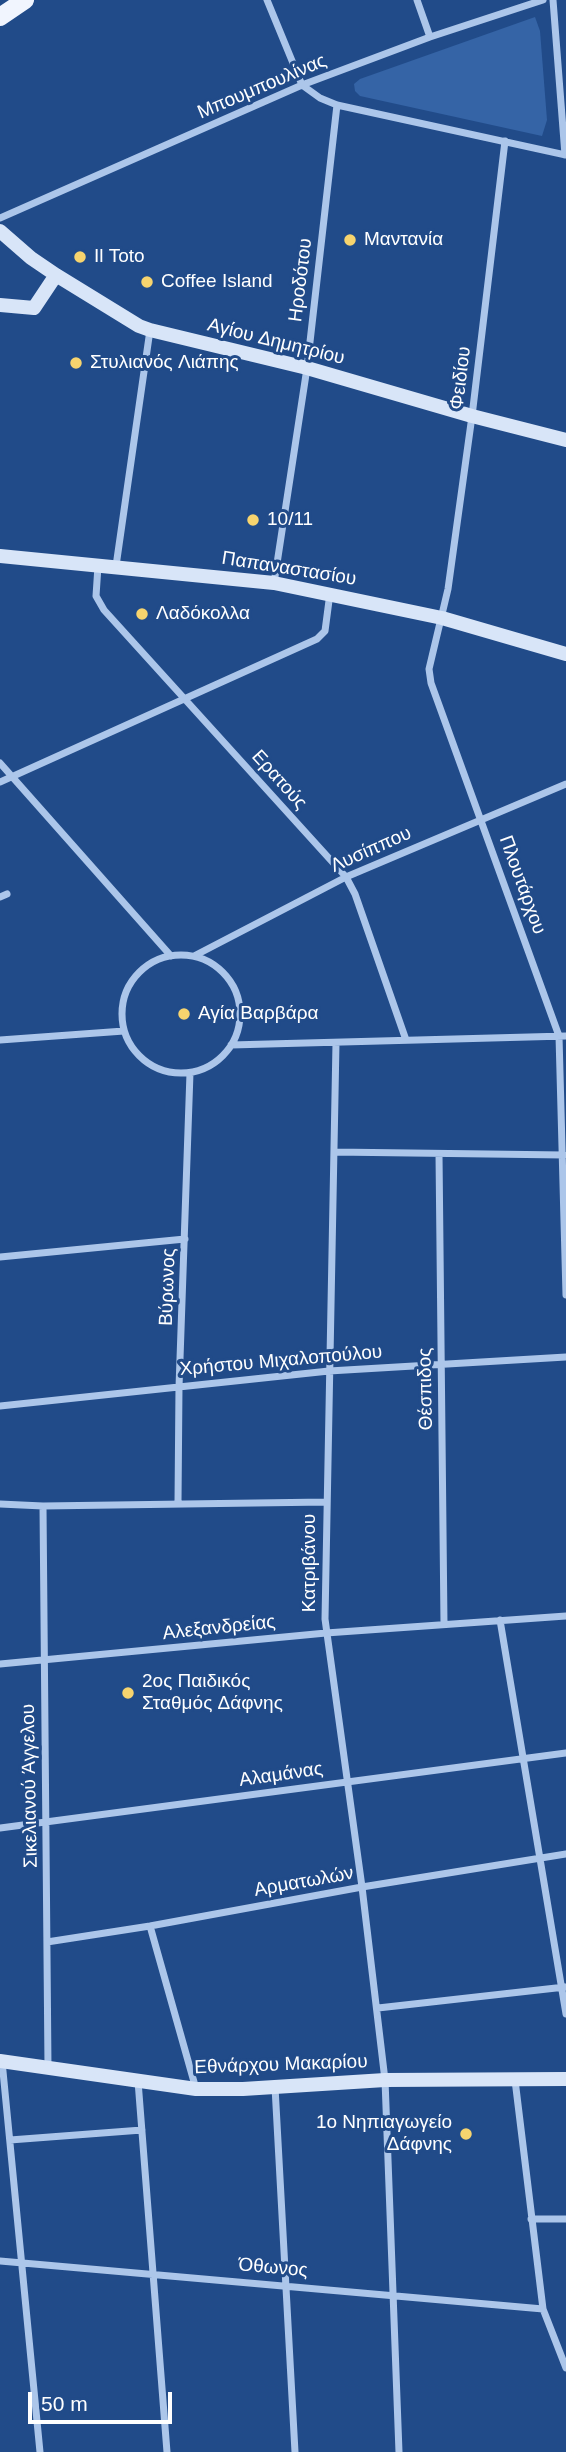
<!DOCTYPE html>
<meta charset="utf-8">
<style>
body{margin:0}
#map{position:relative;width:566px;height:2452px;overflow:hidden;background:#214b89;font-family:Arial,sans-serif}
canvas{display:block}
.scale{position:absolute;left:28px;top:2392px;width:144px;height:32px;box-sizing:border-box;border:4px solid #fff;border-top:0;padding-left:9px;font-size:21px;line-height:24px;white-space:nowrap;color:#fff;-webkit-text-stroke:5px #214b89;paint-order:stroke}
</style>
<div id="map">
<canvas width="566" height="2452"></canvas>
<div class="scale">50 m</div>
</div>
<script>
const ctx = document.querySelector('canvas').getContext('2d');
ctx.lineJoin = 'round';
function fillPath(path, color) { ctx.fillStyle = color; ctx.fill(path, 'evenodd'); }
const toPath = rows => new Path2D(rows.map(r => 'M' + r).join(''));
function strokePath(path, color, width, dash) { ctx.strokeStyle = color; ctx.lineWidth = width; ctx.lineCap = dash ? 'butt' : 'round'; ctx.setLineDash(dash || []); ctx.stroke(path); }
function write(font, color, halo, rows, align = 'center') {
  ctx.font = font + ' Arial,sans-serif'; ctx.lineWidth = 6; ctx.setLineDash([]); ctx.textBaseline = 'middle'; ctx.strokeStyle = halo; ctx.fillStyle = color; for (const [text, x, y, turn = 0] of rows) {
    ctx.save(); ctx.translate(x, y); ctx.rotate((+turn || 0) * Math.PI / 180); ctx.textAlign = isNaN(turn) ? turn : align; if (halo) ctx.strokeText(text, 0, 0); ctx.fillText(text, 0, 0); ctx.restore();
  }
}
const green = toPath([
 [535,17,540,31,547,120,542,136,360,96,355,91,354,84,360,79]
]);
const street = toPath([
 [267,0,302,85],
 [417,0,430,37],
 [553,0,565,155],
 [302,85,320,98,337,105,566,155],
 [505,141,472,416,448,589,429,669,431,683,559,1036,566,1295],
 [0,218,302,85,430,37,543,0],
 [98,566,96,596,104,610,346,877,355,894,406,1040],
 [116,566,150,330],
 [274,583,307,368,337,105],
 [0,763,171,956],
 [0,782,317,639,325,631,330,593],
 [0,897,7,894],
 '122 1014a59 59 0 1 1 118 0a59 59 0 1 1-118 0Z',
 [194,956,346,877,566,784],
 [0,1040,124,1031],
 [336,1043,325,1619,362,1887,385,2080,399,2452],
 [231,1045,566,1036],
 [334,1152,564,1155],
 [439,1154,444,1624],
 [0,1257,185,1239],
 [0,1406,329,1371,566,1357],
 [178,1502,179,1387,190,1073],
 [0,1504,43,1506,326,1502],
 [43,1506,48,2067],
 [500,1620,566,2014],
 [0,1664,326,1633,566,1616],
 [0,1828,566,1753],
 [150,1926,196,2089],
 [47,1942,150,1926,362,1887,566,1854],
 [378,2008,565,1987],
 [2,2061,40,2452],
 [515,2080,543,2309,566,2368],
 [138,2081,167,2452],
 [275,2087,295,2452],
 [10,2140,142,2130],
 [531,2219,566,2219],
 [0,2261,543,2309]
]);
const secondary = toPath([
 [0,231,31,258,56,275,139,326,150,330,307,368,472,416,566,440],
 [0,305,34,308,56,275],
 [0,556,274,583,442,618,566,654],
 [0,2061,196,2089,243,2089,385,2080,566,2079]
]);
const primary = toPath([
 [0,17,25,0]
]);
const markers = [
 [350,240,7,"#f7d46e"],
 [80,257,7,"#f7d46e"],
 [147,282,7,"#f7d46e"],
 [76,363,7,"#f7d46e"],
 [253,520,7,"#f7d46e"],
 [142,614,7,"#f7d46e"],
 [184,1014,7,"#f7d46e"],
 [128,1693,7,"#f7d46e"],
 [466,2134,7,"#f7d46e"]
];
const streetNames = [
 ["Μπουμπουλίνας",262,87,-23],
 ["Ηροδότου",301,280,-83],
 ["Αγίου Δημητρίου",276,342,14],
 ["Φειδίου",461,378,-83],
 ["Παπαναστασίου",289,569,9],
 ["Ερατούς",279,780,48],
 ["Λυσίππου",371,850,-24],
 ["Πλουτάρχου",522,885,70],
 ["Βύρωνος",168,1287,-88],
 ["Χρήστου Μιχαλοπούλου",281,1361,-5],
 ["Θέσπιδος",426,1389,-91],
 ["Κατριβάνου",310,1563,-90],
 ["Αλεξανδρείας",219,1628,-6],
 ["Αλαμάνας",281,1775,-8],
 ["Σικελιανού Άγγελου",30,1786,-91],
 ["Αρματωλών",304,1882,-10],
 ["Εθνάρχου Μακαρίου",281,2065,-2],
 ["Όθωνος",273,2268,5]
];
const poiNames = [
 ["Μαντανία",364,240],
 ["Il Toto",94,257],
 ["Coffee Island",161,282],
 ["Στυλιανός Λιάπης",90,363],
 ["10/11",267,520],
 ["Λαδόκολλα",156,614],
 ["Αγία Βαρβάρα",198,1014],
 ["2ος Παιδικός",142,1682],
 ["Σταθμός Δάφνης",142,1704],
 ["1ο Νηπιαγωγείο",452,2123,"right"],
 ["Δάφνης",452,2145,"right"]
];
fillPath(green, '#3564a6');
strokePath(street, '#acc6ea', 7);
strokePath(secondary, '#d8e5f8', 14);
strokePath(primary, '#f1f5fe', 18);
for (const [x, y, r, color] of markers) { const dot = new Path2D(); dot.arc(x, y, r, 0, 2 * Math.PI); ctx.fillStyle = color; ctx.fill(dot); strokePath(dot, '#214b89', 2.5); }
write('19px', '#fff', '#214b89', streetNames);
write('19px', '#fff', '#214b89', poiNames, 'left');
</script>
